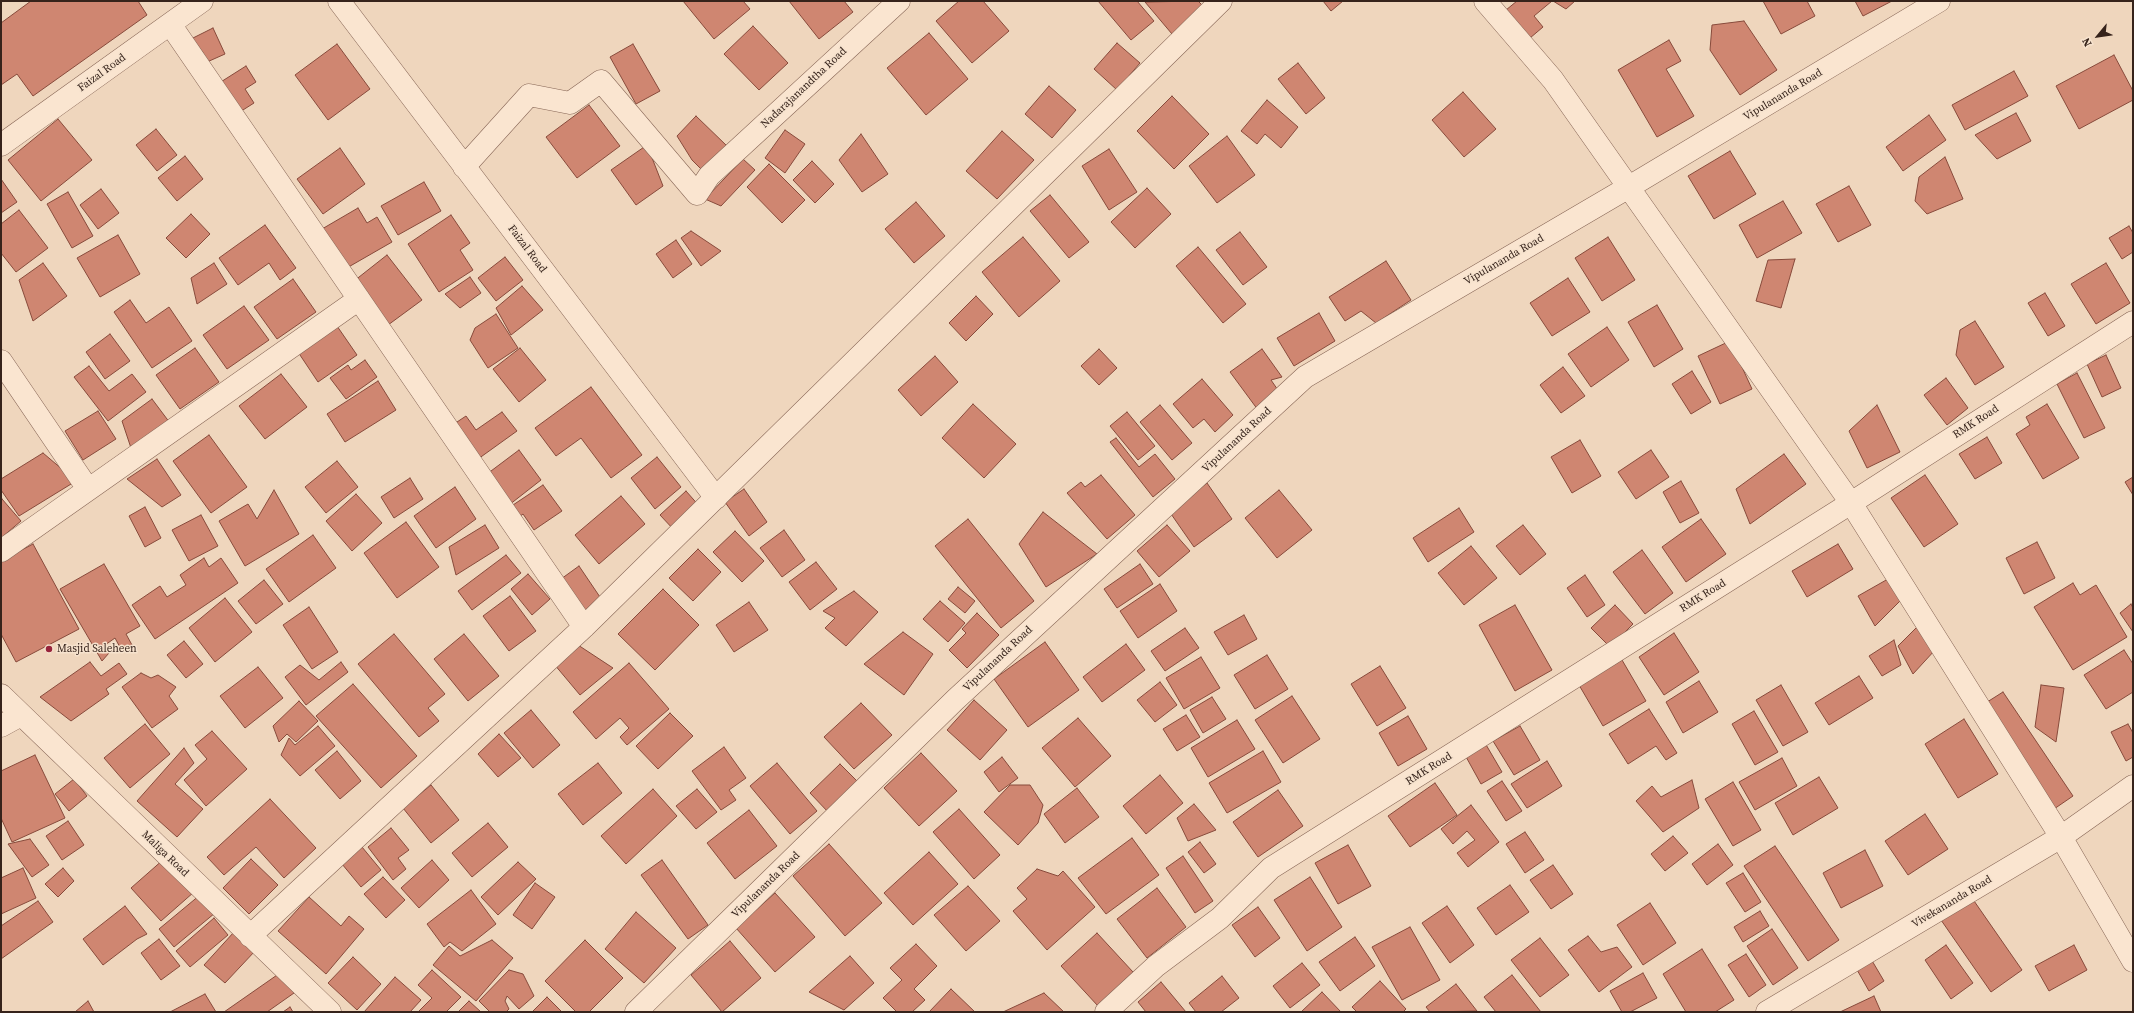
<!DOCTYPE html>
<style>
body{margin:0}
#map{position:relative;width:2134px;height:1013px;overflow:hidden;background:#efd6bd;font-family:"Source Serif 4",serif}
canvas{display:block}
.frame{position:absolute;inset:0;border:2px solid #36231b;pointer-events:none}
.north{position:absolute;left:2078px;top:16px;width:40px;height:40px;-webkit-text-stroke:3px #f6e2cd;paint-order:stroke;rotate:241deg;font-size:11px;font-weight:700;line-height:16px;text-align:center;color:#36231b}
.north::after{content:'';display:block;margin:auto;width:14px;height:18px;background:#36231b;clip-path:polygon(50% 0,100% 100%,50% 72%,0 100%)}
</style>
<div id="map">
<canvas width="2134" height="1013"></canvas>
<div class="frame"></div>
<div class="north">N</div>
</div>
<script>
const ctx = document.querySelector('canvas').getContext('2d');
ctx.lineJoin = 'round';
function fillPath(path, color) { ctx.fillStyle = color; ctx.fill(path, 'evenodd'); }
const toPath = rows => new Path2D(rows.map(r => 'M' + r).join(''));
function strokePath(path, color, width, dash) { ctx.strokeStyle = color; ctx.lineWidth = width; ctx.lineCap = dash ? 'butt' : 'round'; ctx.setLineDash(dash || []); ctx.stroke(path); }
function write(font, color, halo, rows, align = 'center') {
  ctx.font = font + ' "Source Serif 4",serif'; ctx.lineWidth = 3; ctx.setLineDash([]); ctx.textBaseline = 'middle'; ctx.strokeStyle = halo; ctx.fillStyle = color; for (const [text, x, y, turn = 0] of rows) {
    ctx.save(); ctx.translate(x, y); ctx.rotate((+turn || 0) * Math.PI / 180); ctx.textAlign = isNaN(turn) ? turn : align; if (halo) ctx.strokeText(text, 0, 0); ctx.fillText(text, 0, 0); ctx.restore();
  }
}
const building = toPath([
 [31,1,138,1,147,15,33,96,17,74,1,85,1,23,31,1],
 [683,1,743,1,750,9,714,39,683,1],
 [789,1,844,1,853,12,819,39,789,1],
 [959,1,983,1,1009,31,972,63,936,21,959,1],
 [1098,1,1137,1,1154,21,1131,40,1098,1],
 [1198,1,1204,7,1172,34,1145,2,1198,1],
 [1323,1,1343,1,1331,11,1323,1],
 [1517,1,1552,1,1534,16,1543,27,1530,38,1506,10,1517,1],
 [1553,1,1575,1,1566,9,1553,1],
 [1763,1,1807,1,1815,16,1781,34,1763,1],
 [1855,1,1892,1,1863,16,1855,1],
 [1744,21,1777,70,1740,95,1710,50,1712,25,1744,21],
 [753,26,788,63,759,90,724,54,753,26],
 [213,28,225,54,207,62,202,51,193,54,187,41,213,28],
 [929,33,968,79,926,115,887,68,929,33],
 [1669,40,1681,61,1666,69,1694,116,1657,137,1618,70,1669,40],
 [1117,43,1140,63,1117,90,1094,69,1117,43],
 [337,44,370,89,328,120,295,75,337,44],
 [633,44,660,91,636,104,610,57,633,44],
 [2114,55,2133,91,2133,100,2079,129,2056,86,2114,55],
 [1298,63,1325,98,1306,114,1278,79,1298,63],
 [246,66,256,82,245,89,254,103,235,115,216,85,246,66],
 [2014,71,2028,96,1965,130,1952,105,2014,71],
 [1049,86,1076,110,1052,138,1025,114,1049,86],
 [1463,92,1496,129,1464,157,1432,120,1463,92],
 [1172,96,1209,134,1174,169,1137,131,1172,96],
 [1267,100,1298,127,1281,148,1265,134,1257,144,1241,131,1267,100],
 [589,105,620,146,577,178,546,137,589,105],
 [2016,113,2031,141,1997,159,1975,135,2016,113],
 [1929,115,1946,140,1903,171,1886,147,1929,115],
 [696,116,727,146,703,171,692,160,677,136,696,116],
 [58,119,92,160,41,201,8,160,58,119],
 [156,129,177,155,157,171,136,145,156,129],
 [785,130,805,144,785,173,765,158,785,130],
 [1002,131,1034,160,997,199,966,171,1002,131],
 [861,134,888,174,862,192,839,160,861,134],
 [1227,136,1255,175,1217,203,1189,166,1227,136],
 [647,145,663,186,636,205,611,170,647,145],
 [340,148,365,184,323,214,297,179,340,148],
 [1109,149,1137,192,1109,210,1082,166,1109,149],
 [1730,151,1756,194,1714,219,1688,176,1730,151],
 [185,156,203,179,177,201,158,178,185,156],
 [1945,157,1963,199,1927,214,1915,201,1919,177,1945,157],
 [743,159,755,170,721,206,705,199,743,159],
 [812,161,834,184,815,203,793,180,812,161],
 [769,164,805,200,782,223,747,187,769,164],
 [1,179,17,202,1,213,1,179],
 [424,182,441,211,398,235,381,206,424,182],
 [1849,186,1871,225,1838,242,1816,204,1849,186],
 [1147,188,1171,214,1135,248,1111,222,1147,188],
 [101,189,119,213,98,229,80,205,101,189],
 [68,192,93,236,72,248,47,204,68,192],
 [1050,195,1089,242,1069,258,1030,211,1050,195],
 [1783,201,1802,233,1757,258,1739,225,1783,201],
 [916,202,945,236,914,263,885,229,916,202],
 [358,208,367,223,377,217,392,242,345,269,322,229,358,208],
 [19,210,48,248,16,272,1,253,1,224,19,210],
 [191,214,210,234,186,258,166,238,191,214],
 [451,215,470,243,460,250,473,270,439,292,408,244,451,215],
 [265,225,296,268,280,280,269,263,238,285,219,258,265,225],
 [2129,226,2133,233,2133,252,2122,259,2109,238,2129,226],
 [691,231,721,251,701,266,681,238,691,231],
 [1240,232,1267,267,1243,285,1216,250,1240,232],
 [118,235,140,274,100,297,77,258,118,235],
 [1023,237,1060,281,1019,317,982,272,1023,237],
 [1608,237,1635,280,1602,301,1575,258,1608,237],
 [676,240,692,264,673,278,656,254,676,240],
 [1198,247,1246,304,1223,323,1176,266,1198,247],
 [387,255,422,300,388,325,354,281,387,255],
 [505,257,523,280,496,301,478,278,505,257],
 [1795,259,1781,308,1756,301,1768,260,1795,259],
 [1386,261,1411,300,1376,323,1361,311,1345,321,1329,297,1386,261],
 [43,263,67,296,33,321,19,280,43,263],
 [214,263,227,284,197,304,191,278,214,263],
 [2106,263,2130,303,2096,324,2071,284,2106,263],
 [470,277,481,293,460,308,445,294,470,277],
 [1568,278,1590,312,1552,336,1530,303,1568,278],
 [293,279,316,312,277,339,254,307,293,279],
 [522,286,543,310,511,335,496,308,522,286],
 [2045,293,2065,326,2048,336,2028,303,2045,293],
 [976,296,993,314,966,341,949,323,976,296],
 [130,300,146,323,169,307,192,341,152,368,114,312,130,300],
 [1657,305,1683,349,1654,367,1628,322,1657,305],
 [244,306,269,340,227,369,203,335,244,306],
 [1319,313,1335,341,1294,366,1277,338,1319,313],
 [496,314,518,348,488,368,470,340,475,328,496,314],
 [1975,321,2004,367,1975,385,1956,355,1960,330,1975,321],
 [337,326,357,355,318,382,298,352,337,326],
 [1607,327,1629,360,1591,387,1568,354,1607,327],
 [110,334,130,361,105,379,86,352,110,334],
 [1730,341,1752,389,1720,404,1698,356,1730,341],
 [195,348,219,382,180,409,156,375,195,348],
 [520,348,546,380,519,402,493,369,520,348],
 [1099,349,1117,368,1099,385,1081,366,1099,349],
 [1262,349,1282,377,1271,380,1280,393,1258,410,1230,372,1262,349],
 [2106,355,2121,388,2102,397,2087,364,2106,355],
 [935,356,958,382,921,416,898,390,935,356],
 [365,360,377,377,346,399,330,378,348,365,351,370,365,360],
 [89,366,109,391,132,374,146,392,108,421,74,377,89,366],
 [1563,367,1585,396,1561,413,1540,385,1563,367],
 [1692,371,1711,402,1691,414,1672,384,1692,371],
 [2077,373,2105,428,2084,438,2057,384,2077,373],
 [281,374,307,407,265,439,239,406,281,374],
 [1946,378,1968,408,1947,425,1924,395,1946,378],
 [1202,379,1233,415,1215,432,1204,419,1193,428,1173,404,1202,379],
 [378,381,396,410,345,442,327,414,378,381],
 [591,387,642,455,611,478,581,438,556,456,535,428,591,387],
 [152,399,170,423,132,451,122,421,152,399],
 [973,404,1016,444,984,478,942,438,973,404],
 [2047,404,2079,458,2043,479,2016,434,2030,425,2026,417,2047,404],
 [1160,405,1192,443,1172,460,1140,422,1160,405],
 [1877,405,1900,452,1867,468,1849,431,1877,405],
 [98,411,116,439,83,460,65,431,98,411],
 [502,412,517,431,478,459,454,424,466,416,476,430,502,412],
 [1127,412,1155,446,1138,460,1110,426,1127,412],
 [209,435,247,487,211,513,173,461,209,435],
 [1987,437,2002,463,1975,479,1959,454,1987,437],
 [1116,438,1139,467,1155,454,1175,479,1153,497,1110,442,1116,438],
 [1580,440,1601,476,1572,493,1551,457,1580,440],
 [519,450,541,480,509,505,487,474,519,450],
 [1651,450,1669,477,1636,499,1618,472,1651,450],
 [43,453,76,481,19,516,1,490,1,479,43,453],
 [1784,454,1806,484,1750,524,1736,489,1784,454],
 [657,457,681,487,655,509,631,478,657,457],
 [157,459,181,495,162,507,127,479,157,459],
 [337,461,358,487,326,513,305,487,337,461],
 [1101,475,1135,515,1107,539,1067,493,1081,482,1085,487,1101,475],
 [1925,475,1958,524,1924,547,1891,498,1925,475],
 [2133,477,2133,495,2125,482,2133,477],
 [410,478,423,499,394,518,381,497,410,478],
 [1681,481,1699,513,1680,523,1663,492,1681,481],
 [1207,483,1232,519,1194,547,1169,511,1207,483],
 [543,485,562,511,534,530,523,514,515,520,507,509,543,485],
 [455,487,476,519,436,548,414,516,455,487],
 [744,489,767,522,749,536,725,502,744,489],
 [274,490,299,534,245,566,219,521,248,504,257,519,274,490],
 [1279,490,1312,530,1277,558,1245,518,1279,490],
 [686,491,701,508,675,531,660,515,686,491],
 [356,494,382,523,352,551,326,521,356,494],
 [621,496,645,524,599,564,575,535,621,496],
 [2,499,21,521,1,538,1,500,2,499],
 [145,507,161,538,145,547,129,516,145,507],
 [1459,508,1474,532,1428,562,1413,538,1459,508],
 [1043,512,1097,554,1046,587,1019,544,1043,512],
 [201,515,218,546,189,561,172,530,201,515],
 [968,519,1034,601,1001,628,935,546,968,519],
 [1701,519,1726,554,1686,582,1662,547,1701,519],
 [406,522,439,567,397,598,364,553,406,522],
 [485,525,499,548,456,575,449,547,485,525],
 [1167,525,1190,551,1159,577,1137,551,1167,525],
 [1523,525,1546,554,1520,575,1496,546,1523,525],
 [784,530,805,560,782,577,760,548,784,530],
 [735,531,764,561,742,582,713,552,735,531],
 [313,535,336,568,289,602,266,569,313,535],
 [2037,542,2055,578,2024,594,2006,558,2037,542],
 [33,544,79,629,16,662,1,634,1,561,33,544],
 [1838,544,1853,569,1807,597,1792,571,1838,544],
 [1471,546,1497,578,1464,605,1438,573,1471,546],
 [698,549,721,572,693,601,669,578,698,549],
 [1642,550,1673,593,1645,614,1613,572,1642,550],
 [506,555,521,573,472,610,458,591,506,555],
 [204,558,209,567,221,558,238,583,155,639,132,605,160,586,167,597,186,585,180,575,204,558],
 [816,562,837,589,810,610,789,582,816,562],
 [104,564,140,626,126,634,132,645,122,651,115,638,105,645,109,653,102,661,60,589,104,564],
 [1140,564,1153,584,1117,608,1104,589,1140,564],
 [579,566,602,600,584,613,561,579,579,566],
 [528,574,550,599,532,615,511,589,528,574],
 [1585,575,1605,605,1587,617,1567,588,1585,575],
 [1888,579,1900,601,1875,626,1858,596,1888,579],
 [264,580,283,604,256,624,238,601,264,580],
 [2073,583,2080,595,2096,585,2127,637,2073,670,2034,607,2073,583],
 [1160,584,1177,611,1138,638,1120,611,1160,584],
 [958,587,975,601,965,613,948,599,958,587],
 [663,589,699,625,655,670,618,634,663,589],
 [854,591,878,612,846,646,825,628,835,618,823,611,854,591],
 [510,596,536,631,509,651,483,616,510,596],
 [225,598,252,632,215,662,189,628,225,598],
 [940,601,965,623,948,642,923,619,940,601],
 [749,602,768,630,734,652,716,625,749,602],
 [2131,604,2133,608,2133,632,2120,613,2131,604],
 [1515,605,1552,670,1515,691,1479,625,1515,605],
 [1615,605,1633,624,1610,647,1591,628,1615,605],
 [309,607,338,652,312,669,283,625,309,607],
 [977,613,999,635,967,668,949,650,966,633,962,629,977,613],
 [1244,615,1257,639,1228,655,1214,632,1244,615],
 [1921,623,1935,650,1913,674,1898,646,1921,623],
 [1185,628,1199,648,1165,671,1151,651,1185,628],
 [903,632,933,654,904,695,864,664,903,632],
 [1674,633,1699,672,1664,695,1639,657,1674,633],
 [394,634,445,694,428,708,439,721,419,737,358,664,394,634],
 [464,634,499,676,468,701,434,659,464,634],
 [1894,640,1901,665,1882,676,1869,656,1894,640],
 [184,641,203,664,186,678,167,655,184,641],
 [1045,642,1079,690,1028,727,994,679,1045,642],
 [1126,644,1145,670,1102,702,1083,677,1126,644],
 [578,645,613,668,580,695,554,664,578,645],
 [2124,650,2133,664,2133,692,2106,709,2084,675,2124,650],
 [1267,655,1288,689,1255,709,1234,675,1267,655],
 [1201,657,1220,688,1184,709,1166,678,1201,657],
 [1622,660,1646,701,1603,726,1579,685,1622,660],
 [90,662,101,676,119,663,127,674,106,689,109,694,71,721,40,697,90,662],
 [341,662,348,672,306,705,285,677,300,665,319,680,341,662],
 [629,663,669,709,627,745,620,737,629,728,620,718,596,739,573,712,629,663],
 [1380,666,1406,708,1377,726,1351,684,1380,666],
 [258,667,283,698,245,728,220,696,258,667],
 [141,673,151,678,158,675,176,687,169,696,178,709,152,728,122,687,141,673],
 [1859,676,1873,698,1829,725,1815,703,1859,676],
 [1699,681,1718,712,1683,733,1666,702,1699,681],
 [1160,682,1177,705,1155,722,1137,700,1160,682],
 [353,684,417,756,381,788,316,716,353,684],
 [1781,685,1808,732,1783,746,1756,700,1781,685],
 [2041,685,2064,688,2056,742,2035,727,2041,685],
 [2003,692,2073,796,2054,809,1984,704,2003,692],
 [1292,696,1320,739,1283,763,1255,720,1292,696],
 [1212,697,1226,719,1203,733,1190,710,1212,697],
 [974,700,1007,730,980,760,947,730,974,700],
 [299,701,318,721,296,742,287,734,279,742,273,726,299,701],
 [861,703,892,735,854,769,824,737,861,703],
 [1649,709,1677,753,1666,760,1656,746,1628,764,1609,734,1649,709],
 [531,710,560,745,533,768,504,733,531,710],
 [1754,711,1778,752,1755,765,1732,724,1754,711],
 [670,713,693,736,658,769,636,746,670,713],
 [1186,715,1200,737,1177,751,1163,729,1186,715],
 [1408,716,1427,749,1398,766,1379,733,1408,716],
 [1078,718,1111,756,1075,787,1042,748,1078,718],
 [1964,719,1998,774,1958,798,1925,744,1964,719],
 [1237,720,1255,749,1208,777,1191,748,1237,720],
 [145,724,170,754,130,788,104,758,145,724],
 [2128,724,2133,733,2133,757,2126,761,2111,732,2128,724],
 [318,726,335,746,300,776,281,755,289,738,295,745,318,726],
 [1520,726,1540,760,1514,775,1493,741,1520,726],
 [212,731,247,769,206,806,184,780,207,759,195,745,212,731],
 [499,734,521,758,498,777,478,754,499,734],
 [1485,743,1502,772,1481,784,1465,755,1485,743],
 [724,747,746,778,729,790,736,800,721,810,692,771,724,747],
 [184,748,194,763,175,784,203,809,177,837,137,801,184,748],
 [337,751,361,781,340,799,315,770,337,751],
 [1263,751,1281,782,1227,813,1209,783,1263,751],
 [921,753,957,791,919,826,884,788,921,753],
 [35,755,65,818,12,842,1,818,1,771,35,755],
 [1002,757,1018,778,999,792,984,772,1002,757],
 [1782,758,1797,786,1755,810,1739,782,1782,758],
 [1547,761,1562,786,1527,808,1511,784,1547,761],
 [598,763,622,793,583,825,558,794,598,763],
 [777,763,817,811,790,834,750,786,777,763],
 [840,764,859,783,829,813,810,793,840,764],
 [1160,775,1183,803,1146,834,1123,806,1160,775],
 [1819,777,1838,808,1793,835,1775,803,1819,777],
 [74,779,87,796,69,811,55,794,74,779],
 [1692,780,1699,808,1663,832,1636,801,1652,786,1661,797,1692,780],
 [1502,781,1522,811,1506,821,1487,791,1502,781],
 [1733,782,1761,830,1733,846,1705,799,1733,782],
 [1435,783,1457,815,1410,847,1388,816,1435,783],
 [431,785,459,820,431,843,403,808,431,785],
 [1010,785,1030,785,1043,805,1038,823,1018,845,984,812,1010,785],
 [1077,788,1099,817,1065,843,1044,814,1077,788],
 [653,789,677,816,626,864,601,836,653,789],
 [697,789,717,812,696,829,676,806,697,789],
 [1278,790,1303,826,1258,857,1233,822,1278,790],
 [270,799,316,848,284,878,256,847,224,875,207,857,270,799],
 [1194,804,1216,830,1188,841,1177,818,1194,804],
 [1471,805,1499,842,1468,867,1457,853,1475,840,1467,831,1453,844,1441,829,1471,805],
 [959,809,1000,855,974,879,933,832,959,809],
 [749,810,777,846,735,879,707,843,749,810],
 [1925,814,1948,849,1908,875,1885,841,1925,814],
 [68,821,84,845,62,860,46,836,68,821],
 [488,823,508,847,472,877,452,853,488,823],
 [391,828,409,850,398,858,406,869,393,880,368,847,391,828],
 [1525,832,1544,860,1525,873,1506,844,1525,832],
 [1673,836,1688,853,1665,871,1651,854,1673,836],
 [1132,838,1159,875,1106,914,1078,878,1132,838],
 [30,839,49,865,32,877,8,844,30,839],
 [1200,842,1216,864,1204,873,1188,852,1200,842],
 [829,844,882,903,845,936,793,876,829,844],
 [1718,844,1733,865,1707,885,1692,864,1718,844],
 [1348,845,1371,886,1338,904,1315,863,1348,845],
 [1775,846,1839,940,1808,961,1744,866,1775,846],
 [362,847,381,870,361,887,342,864,362,847],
 [1865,850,1883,886,1841,908,1823,873,1865,850],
 [929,852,958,884,913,925,884,893,929,852],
 [1183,856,1213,901,1195,913,1166,868,1183,856],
 [164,859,194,892,161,921,131,888,164,859],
 [251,859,278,885,249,914,223,888,251,859],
 [432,860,449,880,419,908,401,888,432,860],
 [662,860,708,925,688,939,641,875,662,860],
 [518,862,536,879,498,915,481,897,518,862],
 [1553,865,1573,894,1551,909,1530,880,1553,865],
 [23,868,36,898,1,914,1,878,23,868],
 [63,868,74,881,58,897,45,884,63,868],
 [1037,869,1058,876,1063,871,1095,907,1047,950,1013,911,1027,899,1017,888,1037,869],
 [1743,873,1761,902,1745,912,1726,883,1743,873],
 [383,877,405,900,386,918,364,894,383,877],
 [1310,877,1342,927,1307,951,1274,900,1310,877],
 [535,883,555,897,532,929,513,915,535,883],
 [1510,885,1529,912,1496,935,1477,908,1510,885],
 [968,886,1000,921,966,951,934,915,968,886],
 [1157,888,1186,927,1147,958,1117,919,1157,888],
 [471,890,496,924,462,951,450,942,444,947,427,924,471,890],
 [775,893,815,937,775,972,736,928,775,893],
 [200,895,215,913,174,947,159,929,200,895],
 [309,897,341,926,349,916,364,929,326,974,278,931,309,897],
 [1972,898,2022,970,1991,992,1941,920,1972,898],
 [38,901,53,922,1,959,1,926,38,901],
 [1650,903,1676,943,1643,965,1617,925,1650,903],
 [125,906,147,934,137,939,103,965,83,939,125,906],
 [1447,906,1474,945,1450,963,1422,923,1447,906],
 [1258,907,1280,938,1255,957,1232,925,1258,907],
 [1760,911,1769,926,1743,942,1734,927,1760,911],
 [636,912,676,948,644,983,605,949,636,912],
 [214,918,228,935,190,967,176,951,214,918],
 [1410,927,1440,980,1402,1000,1372,947,1410,927],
 [1772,929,1798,968,1773,985,1747,946,1772,929],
 [234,932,255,951,225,983,204,965,234,932],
 [1097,933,1133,972,1098,1006,1061,966,1097,933],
 [1588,936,1601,952,1617,947,1632,967,1599,992,1568,950,1588,936],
 [1355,937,1375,966,1340,991,1319,962,1355,937],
 [1540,938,1569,975,1540,997,1511,960,1540,938],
 [159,939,180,966,161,980,141,953,159,939],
 [492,940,513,958,476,1001,433,965,449,946,460,956,492,940],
 [585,940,623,978,589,1012,576,1012,545,981,585,940],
 [730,941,761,978,722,1012,691,975,730,941],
 [916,944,937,966,914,989,925,1000,912,1012,897,1012,883,998,902,980,890,968,916,944],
 [1946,945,1973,983,1951,999,1925,960,1946,945],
 [2074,945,2087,970,2049,991,2035,966,2074,945],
 [1702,949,1734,1000,1715,1012,1686,1012,1663,974,1702,949],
 [1746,954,1766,985,1749,997,1728,965,1746,954],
 [850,956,874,983,844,1010,809,992,850,956],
 [353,957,381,984,357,1010,328,983,353,957],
 [1871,959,1884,981,1869,991,1856,968,1871,959],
 [1302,963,1320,985,1290,1008,1273,986,1302,963],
 [432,970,461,997,446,1012,418,1012,432,998,418,985,432,970],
 [509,970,523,974,534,996,519,1009,507,996,505,1001,509,1009,506,1012,490,1012,479,1001,509,970],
 [280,973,294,993,267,1012,224,1012,280,973],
 [1643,973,1657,998,1630,1012,1622,1012,1610,991,1643,973],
 [1512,975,1541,1012,1496,1012,1484,997,1512,975],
 [1222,976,1239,998,1221,1012,1196,1012,1189,1003,1222,976],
 [395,977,421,1000,410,1012,364,1012,395,977],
 [1380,981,1406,1009,1403,1012,1357,1012,1352,1007,1380,981],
 [1161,982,1186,1012,1146,1012,1138,1002,1161,982],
 [1456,984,1477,1011,1430,1012,1426,1007,1456,984],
 [951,989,975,1012,929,1012,951,989],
 [1322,992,1341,1012,1301,1012,1322,992],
 [1044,993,1064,1012,1003,1012,1044,993],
 [205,994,216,1012,170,1012,205,994],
 [1874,996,1881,1012,1840,1012,1874,996],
 [547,997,562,1012,532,1012,547,997],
 [88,1001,94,1012,75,1012,88,1001],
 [469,1001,481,1012,458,1012,469,1001],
 [290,1007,293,1012,283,1012,290,1007]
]);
const minor = toPath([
 [339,1,716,498],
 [1485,1,1553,80,1851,503,2061,837,2133,961],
 [170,24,584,627],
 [1,145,202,1],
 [464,167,529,95,570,103,601,81,697,194,709,176,899,1],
 [1,361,88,489],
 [1,551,359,299],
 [1,695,330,1012],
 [1,726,21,715],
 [250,936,584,627,1221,1],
 [636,1012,955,700,1305,377,1629,187,1939,1],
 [1106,1012,1156,966,1220,918,1271,868,1851,503,2133,322],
 [1767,1012,2061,837,2133,786]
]);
const markers = [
 [49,649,4,"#98243b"]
];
const streetNames = [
 ["Faizal Road",102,73,-36],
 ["Nadarajanandtha Road",804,88,-43],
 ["Vipulananda Road",1783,95,-31],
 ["Faizal Road",527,249,53],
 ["Vipulananda Road",1504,260,-30],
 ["RMK Road",1976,422,-33],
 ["Vipulananda Road",1237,440,-43],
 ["RMK Road",1703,596,-32],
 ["Vipulananda Road",998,659,-43],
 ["RMK Road",1429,769,-32],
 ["Maliga Road",165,854,44],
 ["Vipulananda Road",766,885,-44],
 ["Vivekananda Road",1952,902,-31]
];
const poiNames = [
 ["Masjid Saleheen",57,649]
];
fillPath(building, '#cf8671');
strokePath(building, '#874a3b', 1);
strokePath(minor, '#876656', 23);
strokePath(minor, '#fae5d0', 22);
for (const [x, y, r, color] of markers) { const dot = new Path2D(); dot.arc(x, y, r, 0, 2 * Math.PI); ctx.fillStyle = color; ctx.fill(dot); strokePath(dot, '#f6e2cd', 1.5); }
write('11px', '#36231b', '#f6e2cd', streetNames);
write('11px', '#36231b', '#f6e2cd', poiNames, 'left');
</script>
